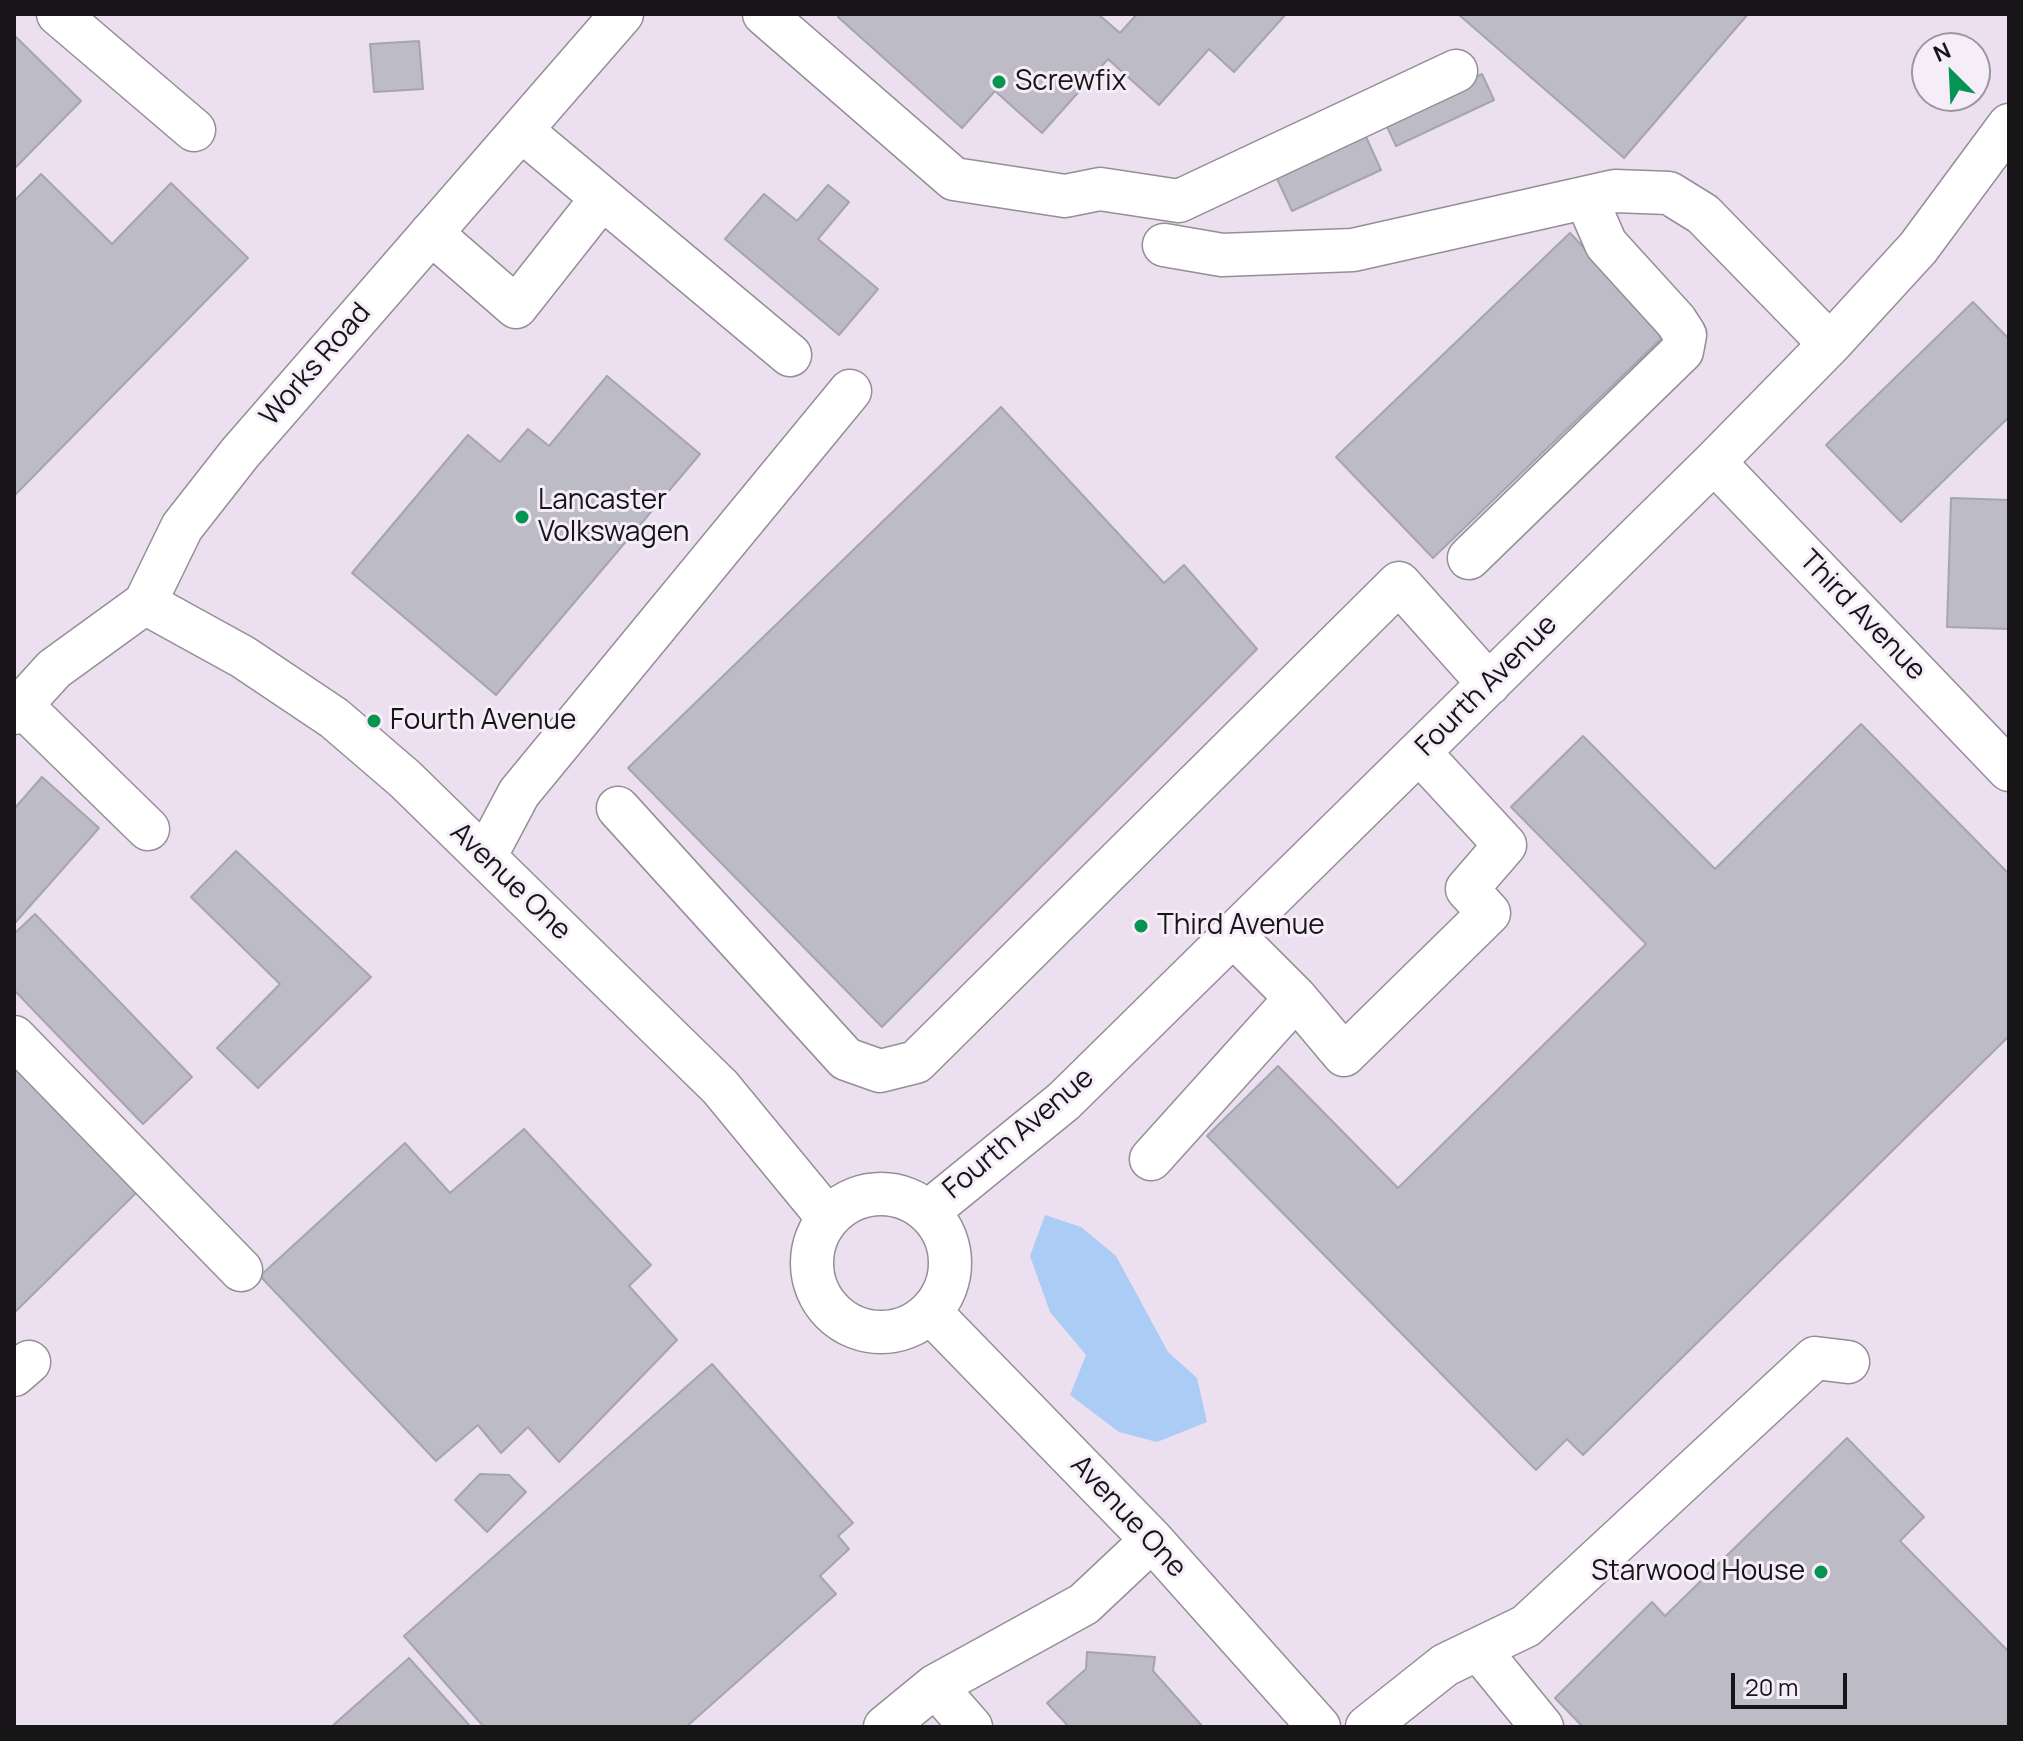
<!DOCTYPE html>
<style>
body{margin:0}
#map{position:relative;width:2023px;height:1741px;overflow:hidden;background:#f5edf7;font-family:Manrope,sans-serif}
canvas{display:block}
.frame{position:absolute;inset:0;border:16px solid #171518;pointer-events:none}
.north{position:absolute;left:1911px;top:32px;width:80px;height:80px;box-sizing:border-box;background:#f5edf7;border:2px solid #9c979e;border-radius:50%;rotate:336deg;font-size:22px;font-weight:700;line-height:32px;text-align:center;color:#171518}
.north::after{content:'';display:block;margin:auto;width:28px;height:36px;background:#079453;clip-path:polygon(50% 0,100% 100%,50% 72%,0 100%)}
.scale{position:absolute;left:1731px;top:1673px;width:116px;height:36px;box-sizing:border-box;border:4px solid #171518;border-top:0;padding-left:10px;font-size:24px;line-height:28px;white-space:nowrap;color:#171518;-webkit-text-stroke:6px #f5edf7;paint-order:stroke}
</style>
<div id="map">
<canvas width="2023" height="1741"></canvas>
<div class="frame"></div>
<div class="north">N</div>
<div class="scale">20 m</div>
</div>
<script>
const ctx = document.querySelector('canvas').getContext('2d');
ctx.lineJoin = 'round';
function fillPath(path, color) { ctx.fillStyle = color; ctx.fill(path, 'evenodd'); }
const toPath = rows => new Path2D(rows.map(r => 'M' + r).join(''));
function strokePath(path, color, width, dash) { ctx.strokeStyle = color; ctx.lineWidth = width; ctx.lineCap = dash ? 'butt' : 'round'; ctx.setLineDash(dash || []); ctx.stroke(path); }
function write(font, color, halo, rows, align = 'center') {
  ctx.font = font + ' Manrope,sans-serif'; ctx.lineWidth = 6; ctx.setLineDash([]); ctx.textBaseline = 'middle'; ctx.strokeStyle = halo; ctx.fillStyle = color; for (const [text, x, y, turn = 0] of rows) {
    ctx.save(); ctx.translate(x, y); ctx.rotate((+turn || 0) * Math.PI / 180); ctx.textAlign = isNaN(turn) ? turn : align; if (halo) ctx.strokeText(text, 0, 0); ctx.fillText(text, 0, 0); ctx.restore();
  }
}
const built = toPath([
 [14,14,2009,14,2009,1727,14,1727],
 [1927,48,1975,48,1975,96,1927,96]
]);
const water = toPath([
 [1045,1215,1081,1227,1116,1256,1168,1352,1197,1378,1207,1422,1157,1442,1119,1432,1070,1395,1086,1355,1050,1312,1030,1256]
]);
const building = toPath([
 [841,14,1098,14,1120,33,1137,14,1286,14,1234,72,1209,49,1159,105,1108,59,1042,133,995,91,962,128,838,17,841,14],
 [1458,14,1748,14,1624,158,1458,14],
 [14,35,81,101,14,169,14,35],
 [419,41,423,89,374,92,370,44,419,41],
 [1482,74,1494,100,1396,146,1384,120,1482,74],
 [1363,130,1381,170,1292,211,1273,170,1363,130],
 [41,174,112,244,171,183,248,258,15,495,14,201,41,174],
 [828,185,849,202,818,239,878,289,839,335,725,239,764,194,797,221,828,185],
 [1570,233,1666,334,1433,558,1336,457,1570,233],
 [1973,302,2009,339,2009,417,1901,522,1826,445,1973,302],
 [607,376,700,454,496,695,352,573,468,435,500,462,528,429,549,446,607,376],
 [1001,407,1164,583,1184,565,1257,649,882,1027,628,768,1001,407],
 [1951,498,2009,500,2009,629,1947,627,1951,498],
 [1861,724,2009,874,2009,1036,1583,1455,1567,1439,1536,1470,1207,1136,1278,1066,1398,1188,1646,944,1511,807,1583,736,1715,869,1861,724],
 [42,777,99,828,14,924,14,809,42,777],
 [236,851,371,977,258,1088,217,1048,280,984,191,897,236,851],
 [35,914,192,1077,143,1124,14,990,14,934,35,914],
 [14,1062,139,1190,14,1313,14,1062],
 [524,1129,651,1265,629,1286,677,1340,559,1462,528,1427,501,1453,478,1425,436,1461,260,1276,405,1143,450,1193,524,1129],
 [712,1364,853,1523,838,1536,849,1549,820,1576,836,1594,686,1727,484,1727,404,1636,712,1364],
 [1847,1438,1924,1517,1900,1541,2009,1652,2009,1727,1583,1727,1555,1698,1652,1602,1665,1616,1847,1438],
 [480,1474,509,1475,526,1492,487,1532,455,1500,480,1474],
 [1087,1652,1155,1657,1153,1671,1203,1727,1069,1727,1047,1703,1086,1669,1087,1652],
 [409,1658,471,1727,331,1727,409,1658]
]);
const minor = toPath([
 [58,14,194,130],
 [764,14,954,179,1065,196,1100,189,1179,201,1456,71],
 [521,130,790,355],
 [431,233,516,307,602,198],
 [1164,245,1222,255,1353,250,1615,191,1669,193,1703,214,1830,344],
 [1714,462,2009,770],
 [1469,558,1682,351,1685,335,1676,321,1606,244,1586,198],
 [145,603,243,657,334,718,405,779,720,1087,828,1218],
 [21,705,148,829],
 [14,713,54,669,145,603,182,527,240,453,622,14],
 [618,808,846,1059,880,1071,916,1062,1399,583,1489,684],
 [485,857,519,793,850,391],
 [1296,998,1344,1055,1489,913,1467,889,1505,845,1419,752],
 [14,1037,241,1270],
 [1151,1159,1296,998,1233,935],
 '812 1263a69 69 0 1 1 138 0a69 69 0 1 1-138 0Z',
 [929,1211,1064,1101,1714,462,1830,344,1918,248,2009,125],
 [931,1313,1152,1540,1319,1727],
 [14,1375,29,1362],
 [1480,1651,1542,1727],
 [935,1686,971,1727],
 [885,1727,935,1686,1084,1604,1152,1540],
 [1367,1727,1445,1665,1526,1626,1815,1358,1848,1362]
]);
const markers = [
 [999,82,8,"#079453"],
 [522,517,8,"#079453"],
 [374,721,8,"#079453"],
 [1141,926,8,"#079453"],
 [1821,1572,8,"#079453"]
];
const poiNames = [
 ["Screwfix",1015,82],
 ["Lancaster",538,501],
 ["Volkswagen",538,533],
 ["Fourth Avenue",390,721],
 ["Third Avenue",1157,926],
 ["Starwood House",1805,1572,"right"]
];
const streetNames = [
 ["Works Road",316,365,-49],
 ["Third Avenue",1862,616,46],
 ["Fourth Avenue",1487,686,-45],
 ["Avenue One",510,882,44],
 ["Fourth Avenue",1019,1134,-40],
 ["Avenue One",1128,1517,47]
];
fillPath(built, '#ecdfef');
fillPath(water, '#aaccf5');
fillPath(building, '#bcbbc6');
strokePath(building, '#a5a5b0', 2);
strokePath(minor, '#958e97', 45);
strokePath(minor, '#fff', 42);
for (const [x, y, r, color] of markers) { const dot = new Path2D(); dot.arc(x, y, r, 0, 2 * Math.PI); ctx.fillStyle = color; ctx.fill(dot); strokePath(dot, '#f5edf7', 3); }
write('28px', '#171518', '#f5edf7', poiNames, 'left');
write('28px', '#171518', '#f5edf7', streetNames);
</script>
